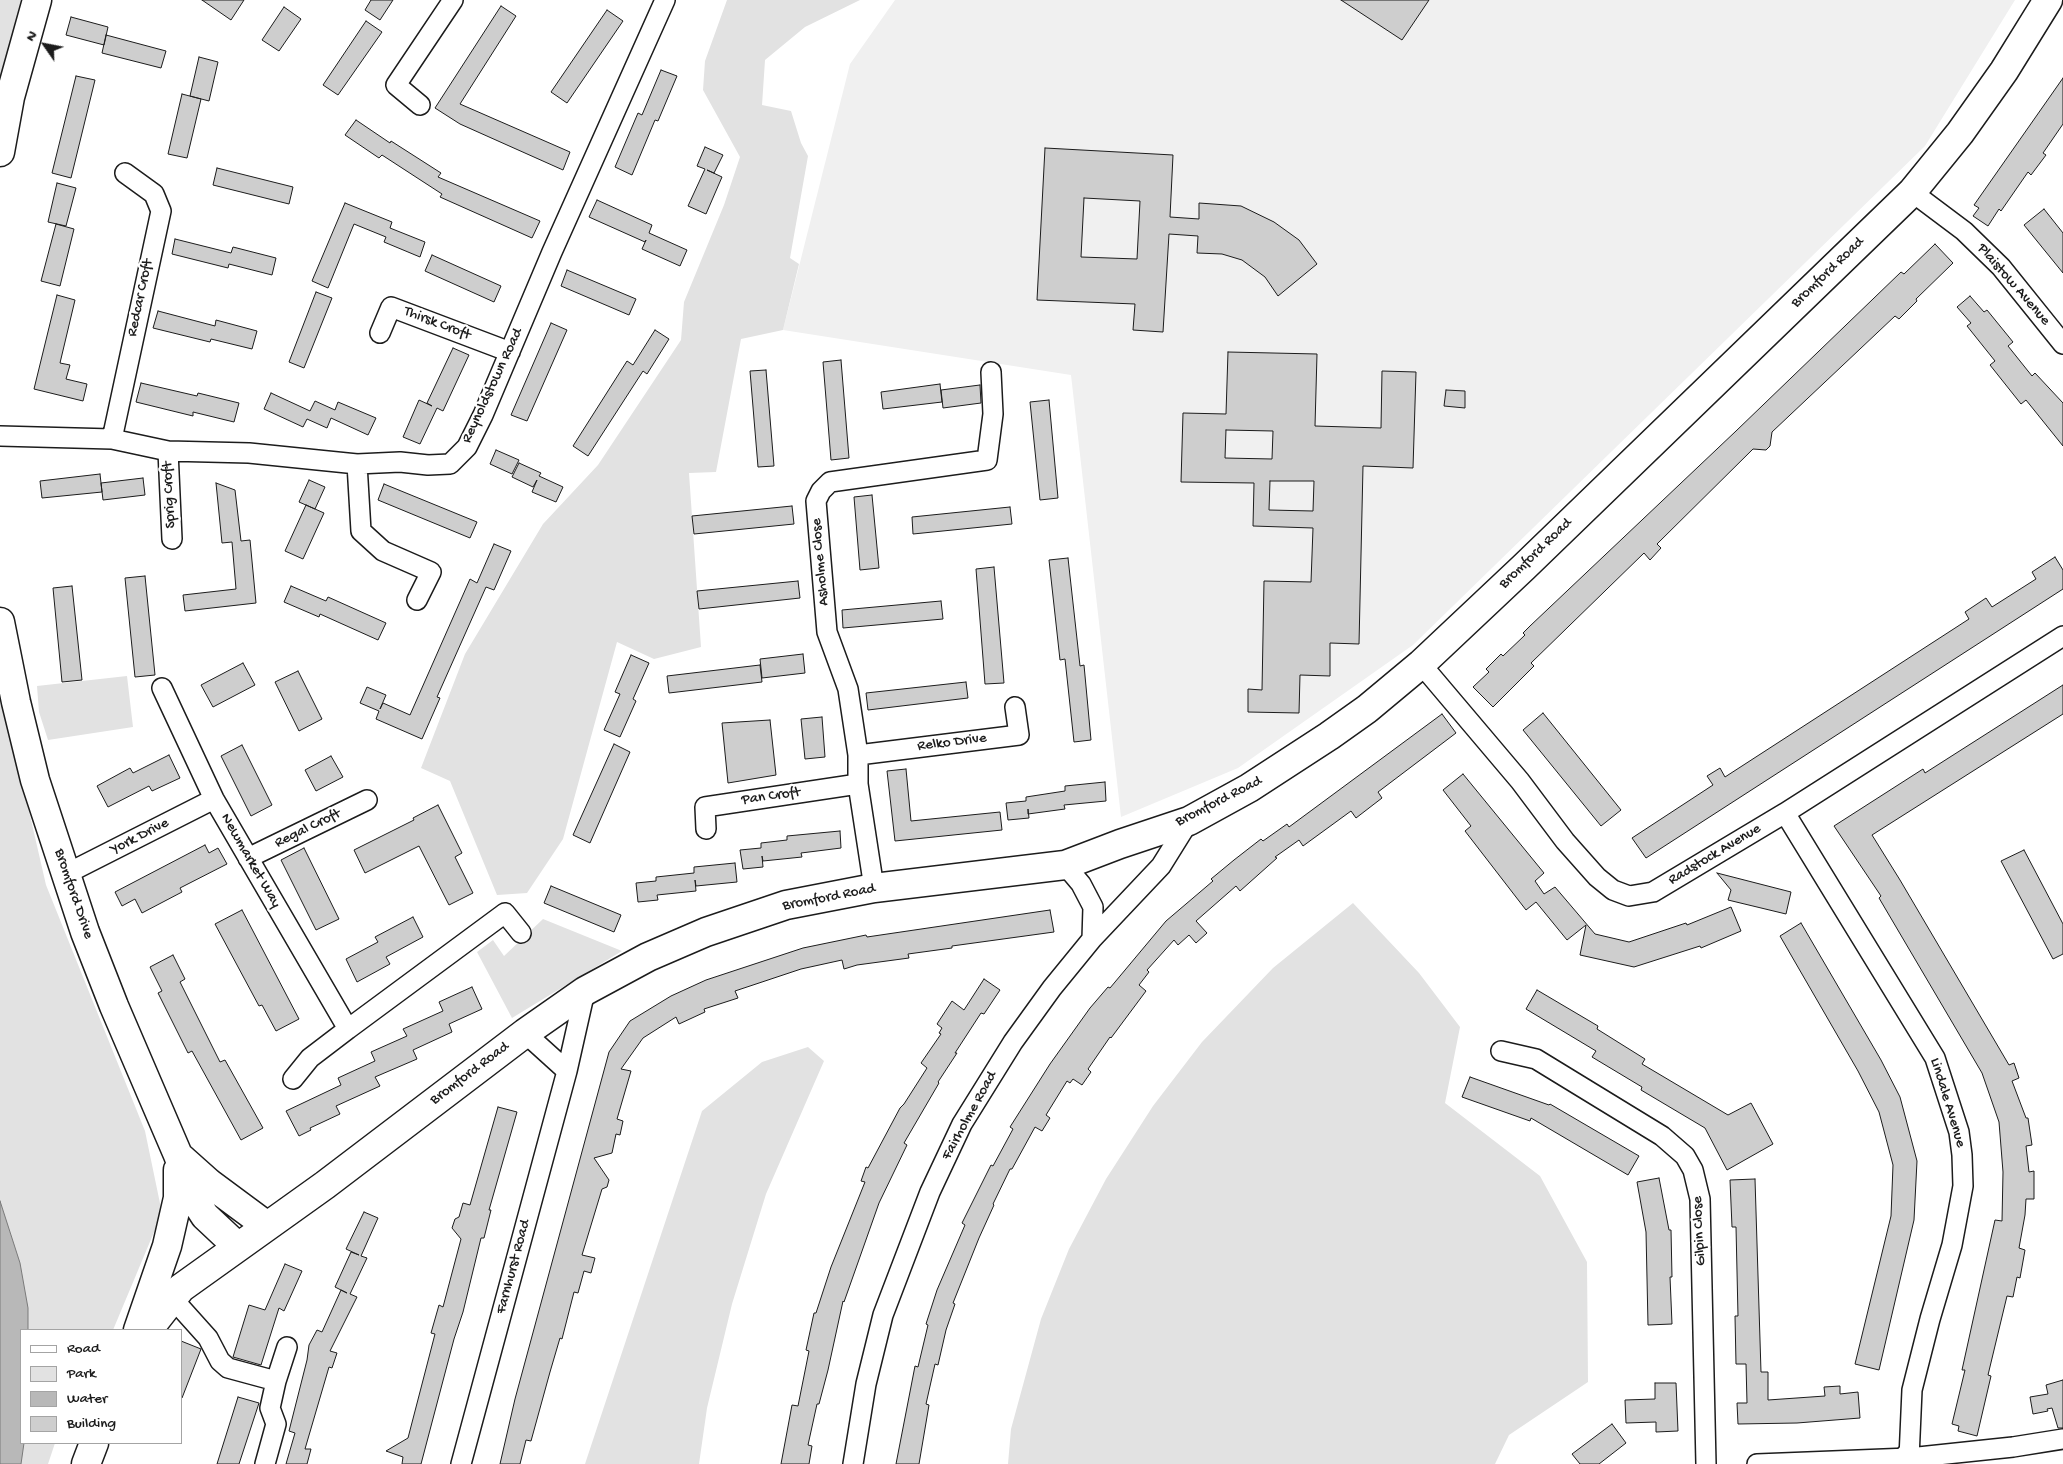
<!DOCTYPE html>
<style>
body{margin:0}
#map{position:relative;width:2063px;height:1464px;overflow:hidden;background:#fff;font-family:"Gochi Hand",sans-serif}
canvas{display:block}
.legend{position:absolute;left:20px;top:1329px;width:162px;height:115px;box-sizing:border-box;background:#fff;border:1px solid #a4a4a4;margin:0;padding:6px 9px;list-style:none;font-size:15px;color:#1c1c1c}
.legend li{display:flex;align-items:center;gap:10px;height:25px}
.legend b{width:25px;border:1px solid #a4a4a4}
.north{position:absolute;left:20px;top:20px;width:50px;height:50px;-webkit-text-stroke:4px #fff;paint-order:stroke;rotate:303deg;font-size:14px;font-weight:700;line-height:20px;text-align:center;color:#1c1c1c}
.north::after{content:'';display:block;margin:auto;width:18px;height:22px;background:#1c1c1c;clip-path:polygon(50% 0,100% 100%,50% 72%,0 100%)}
</style>
<div id="map">
<canvas width="2063" height="1464"></canvas>
<ul class="legend">
<li><b style="height:6px;background:#fff"></b>Road</li>
<li><b style="height:14px;background:#e2e2e2"></b>Park</li>
<li><b style="height:14px;background:#b8b8b8"></b>Water</li>
<li><b style="height:14px;background:#cecece"></b>Building</li>
</ul>
<div class="north">N</div>
</div>
<script>
const ctx = document.querySelector('canvas').getContext('2d');
ctx.lineJoin = 'round';
function fillPath(path, color) { ctx.fillStyle = color; ctx.fill(path, 'evenodd'); }
const toPath = rows => new Path2D(rows.map(r => 'M' + r).join(''));
function strokePath(path, color, width, dash) { ctx.strokeStyle = color; ctx.lineWidth = width; ctx.lineCap = dash ? 'butt' : 'round'; ctx.setLineDash(dash || []); ctx.stroke(path); }
function write(font, color, halo, rows, align = 'center') {
  ctx.font = font + ' "Gochi Hand",sans-serif'; ctx.lineWidth = 4.5; ctx.setLineDash([]); ctx.textBaseline = 'middle'; ctx.strokeStyle = halo; ctx.fillStyle = color; for (const [text, x, y, turn = 0] of rows) {
    ctx.save(); ctx.translate(x, y); ctx.rotate((+turn || 0) * Math.PI / 180); ctx.textAlign = isNaN(turn) ? turn : align; if (halo) ctx.strokeText(text, 0, 0); ctx.fillText(text, 0, 0); ctx.restore();
  }
}
const built = toPath([
 [895,0,2015,0,1925,146,1413,645,1238,768,1121,817,1071,375,783,330,850,64]
]);
const green = toPath([
 [0,0,22,0,8,57,0,106],
 [727,0,860,0,805,27,765,60,762,105,791,111,801,143,808,156,790,258,799,264,783,330,741,339,716,472,689,473,701,647,654,659,617,642,563,839,527,893,497,895,450,781,421,768,465,654,543,524,598,465,681,340,684,302,724,205,740,157,703,90,705,61],
 [127,676,133,727,48,740,39,712,37,686],
 [0,685,46,885,145,1131,162,1213,113,1330,21,1330,21,1443,55,1443,48,1464,0,1464],
 [1353,903,1419,973,1460,1027,1445,1103,1540,1176,1587,1262,1588,1382,1509,1435,1495,1464,1008,1464,1011,1429,1041,1319,1069,1249,1106,1179,1153,1106,1202,1042,1273,968],
 [543,919,622,951,512,1018,477,952,493,940,504,956],
 [808,1047,824,1061,766,1194,732,1304,707,1408,699,1464,585,1464,702,1111,762,1062]
]);
const water = toPath([
 [0,1201,20,1263,28,1308,28,1330,21,1330,21,1443,24,1443,21,1464,0,1464,0,1201]
]);
const building = toPath([
 [202,0,244,0,231,20,202,0],
 [371,0,393,0,380,20,365,10,371,0],
 [1341,0,1429,0,1402,40,1341,0],
 [501,6,516,16,460,104,570,152,563,170,460,124,435,108,501,6],
 [284,7,301,19,279,51,262,40,284,7],
 [607,10,623,21,567,103,551,92,607,10],
 [71,17,108,27,104,45,66,35,71,17],
 [366,21,382,32,338,95,323,85,366,21],
 [106,35,166,51,161,68,102,53,106,35],
 [199,57,218,62,209,101,190,96,199,57],
 [661,70,677,76,658,121,655,120,632,175,615,167,638,113,642,115,661,70],
 [76,76,95,80,71,178,52,173,76,76],
 [2063,78,2063,124,2043,153,2046,155,2031,175,2028,172,2001,211,1999,209,1988,226,1973,216,1979,208,1974,205,2063,78],
 [182,94,201,99,187,158,168,154,182,94],
 [356,120,390,143,391,141,441,173,438,177,540,221,532,238,440,197,442,194,382,155,379,158,345,135,356,120],
 [705,147,723,155,714,173,707,170,722,177,706,214,688,206,705,169,697,166,705,147],
 [1045,148,1173,155,1170,217,1199,219,1199,203,1241,206,1274,222,1299,240,1317,264,1278,296,1265,277,1242,260,1222,254,1197,253,1198,236,1169,234,1163,332,1133,330,1135,304,1037,300,1045,148],
 [1084,198,1140,201,1137,259,1081,257,1084,198],
 [217,168,293,187,289,204,213,185,217,168],
 [57,183,76,188,66,226,48,222,57,183],
 [597,200,652,225,649,233,687,250,680,266,642,249,646,240,645,242,589,217,597,200],
 [345,203,392,222,390,228,425,242,420,257,384,242,386,237,354,224,328,288,312,281,345,203],
 [2044,209,2063,233,2063,273,2024,225,2044,209],
 [56,224,74,229,60,286,41,281,56,224],
 [175,239,231,253,233,247,276,258,272,275,229,264,228,268,172,254,175,239],
 [1935,244,1953,263,1916,299,1917,301,1899,319,1895,316,1772,432,1770,446,1766,450,1753,449,1657,544,1661,548,1650,560,1644,553,1531,663,1534,666,1493,707,1473,687,1489,672,1486,669,1501,654,1503,656,1525,635,1523,633,1530,626,1736,431,1901,272,1904,274,1935,244],
 [432,255,501,286,494,302,425,271,432,255],
 [567,270,636,299,629,315,561,286,567,270],
 [316,292,332,298,304,368,289,362,316,292],
 [57,295,75,300,60,363,70,365,66,379,87,384,83,401,34,389,57,295],
 [1970,296,1984,312,1987,310,2013,342,2008,346,2032,376,2035,373,2063,403,2063,446,2026,400,2021,404,1990,365,1995,361,1967,326,1971,323,1957,307,1970,296],
 [158,311,215,326,216,320,257,331,252,349,211,339,210,342,153,328,158,311],
 [551,323,567,330,527,421,511,415,551,323],
 [655,330,669,339,647,374,643,371,588,456,573,446,627,361,633,365,655,330],
 [453,348,469,355,443,411,437,408,420,444,403,437,419,400,432,406,427,403,453,348],
 [1228,352,1317,354,1315,426,1381,428,1382,371,1416,372,1413,468,1363,466,1359,644,1330,643,1330,676,1300,675,1299,713,1248,712,1248,689,1262,690,1264,581,1311,582,1313,528,1253,526,1254,483,1181,482,1183,413,1226,414,1228,352],
 [1226,430,1273,431,1272,459,1225,458,1226,430],
 [1270,481,1314,481,1313,511,1269,510,1270,481],
 [841,360,849,458,831,460,823,362,841,360],
 [766,370,774,466,758,467,750,371,766,370],
 [141,383,197,396,198,393,239,403,234,422,193,412,193,416,136,402,141,383],
 [940,384,942,402,883,409,881,392,940,384],
 [980,385,981,403,943,408,941,390,980,385],
 [1446,390,1465,391,1465,408,1444,406,1446,390],
 [271,393,310,411,315,401,335,410,338,402,376,418,368,435,331,418,327,428,307,419,303,427,264,409,271,393],
 [1049,400,1058,498,1040,500,1030,402,1049,400],
 [496,450,519,460,512,474,490,464,496,450],
 [519,463,541,473,539,476,563,487,556,502,532,492,537,480,533,487,512,477,519,463],
 [100,474,102,492,42,498,40,481,100,474],
 [143,478,145,495,103,500,101,483,143,478],
 [309,480,325,487,315,509,299,502,309,480],
 [216,483,235,490,241,541,250,540,256,603,185,611,183,595,236,589,232,542,222,543,216,483],
 [384,484,477,522,470,538,378,500,384,484],
 [872,495,879,568,860,570,854,497,872,495],
 [306,505,324,513,303,559,285,551,306,505],
 [792,506,794,524,694,534,692,516,792,506],
 [1010,507,1012,524,913,534,912,517,1010,507],
 [494,544,511,551,494,590,486,587,437,697,440,698,422,739,376,719,379,711,360,703,367,687,386,695,380,709,383,703,410,715,470,579,477,583,494,544],
 [2055,557,2063,570,2063,589,1646,858,1632,838,1713,785,1707,776,1720,768,1725,777,1969,619,1965,612,1986,598,1992,607,2036,579,2032,572,2055,557],
 [1068,558,1080,666,1084,665,1091,740,1074,742,1065,659,1060,660,1049,560,1068,558],
 [994,567,1004,683,985,684,976,569,994,567],
 [145,576,155,675,135,677,125,578,145,576],
 [798,581,800,598,699,609,697,591,798,581],
 [72,586,82,680,62,682,53,588,72,586],
 [291,586,326,601,328,597,386,623,378,640,320,614,319,617,284,602,291,586],
 [941,601,943,619,843,628,842,610,941,601],
 [803,654,805,673,762,678,760,659,803,654],
 [631,655,649,663,633,699,636,701,620,737,604,730,620,694,615,692,631,655],
 [243,663,255,685,213,707,201,685,243,663],
 [760,665,762,682,669,693,667,676,760,665],
 [298,671,322,719,299,731,275,682,298,671],
 [966,682,968,698,868,710,866,693,966,682],
 [2063,685,2063,714,1872,835,1900,880,2009,1065,2014,1063,2019,1078,2012,1081,2026,1118,2028,1118,2032,1145,2026,1146,2029,1172,2034,1171,2034,1199,2026,1199,2025,1215,2019,1248,2025,1250,2020,1278,2017,1277,2013,1297,2007,1296,1988,1375,1991,1376,1977,1436,1958,1431,1959,1426,1952,1424,1965,1370,1962,1370,1995,1220,2002,1221,2003,1172,1999,1122,1982,1073,1879,898,1881,896,1834,826,1923,769,1925,773,2063,685],
 [1543,713,1621,810,1601,826,1523,730,1543,713],
 [1442,714,1456,733,1378,792,1382,798,1356,818,1351,811,1303,846,1299,840,1275,857,1277,858,1240,891,1236,886,1196,921,1207,933,1196,943,1189,935,1178,945,1174,940,1147,970,1149,972,1139,985,1146,991,1111,1038,1110,1037,1088,1069,1091,1072,1082,1085,1073,1079,1070,1083,1067,1081,1046,1115,1050,1118,1042,1131,1035,1127,1012,1169,1010,1169,993,1204,994,1205,979,1238,953,1303,955,1304,946,1330,938,1365,935,1364,926,1404,929,1405,919,1464,896,1464,915,1366,918,1367,928,1325,926,1324,937,1290,965,1225,962,1223,991,1165,993,1166,1013,1129,1010,1127,1050,1064,1090,1008,1108,987,1110,988,1166,921,1213,881,1211,879,1234,860,1261,839,1263,841,1287,824,1289,827,1442,714],
 [822,717,825,757,805,759,801,719,822,717],
 [770,720,776,775,728,783,722,723,770,720],
 [614,744,630,752,590,843,573,835,614,744],
 [242,745,272,805,251,816,221,756,242,745],
 [169,755,180,778,152,791,149,786,108,807,97,786,130,768,133,773,169,755],
 [331,756,343,777,316,791,305,770,331,756],
 [906,769,911,821,1000,812,1002,830,895,841,887,771,906,769],
 [1463,774,1544,873,1535,881,1544,894,1555,887,1595,934,1629,942,1686,923,1687,925,1731,907,1741,931,1701,948,1700,946,1634,967,1580,955,1586,925,1567,940,1536,902,1526,910,1465,831,1471,826,1443,790,1463,774],
 [1105,782,1106,801,1064,805,1065,809,1028,814,1028,809,1029,818,1008,820,1006,803,1026,801,1026,797,1065,791,1065,786,1105,782],
 [438,805,462,853,455,857,473,893,449,905,419,846,365,873,354,850,414,820,413,818,438,805],
 [840,831,841,848,801,853,802,857,763,861,762,856,763,867,743,869,740,850,761,848,761,843,787,840,787,836,840,831],
 [205,845,209,853,218,848,227,864,180,888,182,892,142,913,135,899,122,906,115,892,205,845],
 [304,848,339,919,316,930,281,860,304,848],
 [2024,850,2063,924,2063,954,2053,959,2001,861,2024,850],
 [735,863,737,882,696,886,695,880,696,891,657,895,658,900,638,902,636,883,656,881,656,877,694,873,694,867,735,863],
 [1717,873,1791,892,1786,914,1728,900,1731,890,1717,873],
 [551,886,621,915,614,932,544,903,551,886],
 [242,910,299,1019,276,1031,262,1005,259,1006,215,924,242,910],
 [1050,910,1054,932,952,946,952,948,908,954,909,958,857,965,844,969,842,960,801,969,735,991,738,998,704,1009,705,1012,679,1024,676,1017,643,1038,621,1069,631,1071,617,1119,623,1121,620,1135,616,1134,612,1153,594,1158,609,1180,607,1187,602,1189,582,1255,595,1258,591,1273,584,1271,578,1293,574,1292,562,1339,560,1338,550,1372,531,1441,526,1440,520,1464,500,1464,515,1399,609,1052,630,1021,671,996,706,980,803,948,866,935,867,937,1050,910],
 [413,917,423,937,386,957,390,964,357,982,346,959,378,942,375,937,413,917],
 [1801,923,1881,1060,1900,1097,1917,1161,1914,1220,1879,1370,1855,1364,1891,1216,1893,1165,1879,1112,1858,1071,1780,936,1801,923],
 [173,955,185,979,180,982,220,1062,225,1060,263,1128,241,1140,192,1051,188,1053,158,993,162,991,150,967,173,955],
 [984,979,1000,990,984,1014,981,1013,955,1053,957,1053,938,1082,939,1083,904,1143,907,1145,879,1203,844,1302,843,1301,828,1370,819,1404,817,1404,808,1445,812,1446,809,1464,781,1464,792,1405,798,1406,809,1351,806,1350,814,1313,816,1313,831,1267,865,1182,861,1181,866,1167,868,1168,900,1108,904,1104,927,1068,921,1063,941,1034,939,1033,942,1028,937,1024,952,1001,964,1010,984,979],
 [472,987,482,1009,449,1024,452,1032,413,1050,417,1059,375,1077,380,1086,336,1106,340,1114,310,1128,311,1130,299,1136,286,1111,341,1085,338,1078,375,1061,371,1052,407,1036,403,1029,443,1011,439,1002,472,987],
 [1537,990,1598,1026,1597,1029,1645,1059,1642,1064,1728,1115,1751,1103,1773,1144,1727,1170,1705,1128,1641,1090,1642,1087,1592,1057,1596,1051,1526,1009,1537,990],
 [1470,1077,1549,1105,1550,1104,1639,1156,1628,1175,1531,1118,1530,1121,1462,1097,1470,1077],
 [498,1107,517,1112,489,1210,491,1210,484,1238,481,1238,463,1312,454,1339,421,1464,402,1464,403,1457,386,1451,408,1438,435,1334,431,1333,439,1305,443,1307,461,1239,452,1228,455,1219,459,1217,463,1203,470,1205,498,1107],
 [1659,1178,1669,1230,1671,1230,1672,1277,1670,1277,1672,1324,1648,1325,1646,1232,1637,1182,1659,1178],
 [1755,1179,1761,1372,1768,1372,1768,1400,1825,1396,1824,1387,1840,1386,1840,1394,1858,1392,1860,1418,1797,1423,1738,1424,1737,1403,1747,1403,1746,1364,1736,1364,1735,1316,1738,1316,1736,1227,1732,1227,1730,1180,1755,1179],
 [364,1212,378,1218,361,1256,367,1258,350,1294,357,1297,330,1351,337,1353,332,1368,329,1367,305,1449,311,1449,307,1464,286,1464,295,1433,289,1431,307,1360,309,1345,317,1330,322,1332,341,1290,347,1293,335,1287,351,1252,359,1255,346,1249,364,1212],
 [285,1264,302,1271,284,1311,279,1308,261,1365,233,1357,249,1305,265,1310,285,1264],
 [181,1341,201,1349,182,1398,181,1398,181,1341],
 [2063,1380,2063,1428,2058,1428,2052,1408,2047,1409,2048,1411,2033,1414,2030,1397,2048,1394,2046,1385,2063,1380],
 [1655,1383,1676,1383,1678,1431,1656,1432,1656,1422,1626,1423,1625,1400,1655,1399,1655,1383],
 [238,1397,259,1403,239,1464,217,1464,238,1397],
 [1612,1424,1626,1443,1599,1464,1580,1464,1572,1454,1612,1424]
]);
const street = toPath([
 [420,105,396,85,453,0],
 [1912,192,1964,231,2001,267,2063,344],
 [380,333,391,307,510,352],
 [0,436,112,439,168,451,249,453,357,464,400,462,428,465,450,464,467,447,483,415,552,252,665,0],
 [112,439,161,211,154,194,125,173],
 [168,451,172,539],
 [357,464,361,531,383,551,431,572,417,600],
 [1421,664,1520,781,1565,841,1597,877,1613,890,1629,896,1653,892,1785,813,2063,636],
 [162,688,214,799,348,1029,505,913,521,933],
 [858,755,1019,735,1015,707],
 [1785,813,1935,1058,1959,1132,1962,1155,1963,1186,1952,1245,1930,1319,1912,1390,1909,1458],
 [706,829,705,807,858,784],
 [248,858,367,800],
 [1065,865,1081,884,1093,907,1092,939],
 [66,874,214,799],
 [874,888,858,784,858,755,848,689,827,632,816,501,821,491,830,482,987,460,993,414,991,372],
 [525,1033,567,1071],
 [1501,1051,1536,1059,1662,1136,1685,1156,1693,1170,1700,1199,1706,1464],
 [293,1079,310,1058,348,1029],
 [173,1299,208,1338,220,1361,228,1368,276,1381],
 [265,1464,276,1424,270,1408,276,1381,287,1347],
 [461,1464,567,1071,585,991],
 [853,1464,866,1384,883,1315,930,1192,962,1124,1013,1042,1052,988,1092,939,1161,866,1189,821],
 [1757,1464,1909,1458,2013,1447,2063,1439]
]);
const secondary = toPath([
 [0,152,10,97,37,0],
 [0,622,16,702,35,780,85,932,114,1006,178,1155,194,1199,205,1216,238,1247],
 [181,1158,209,1183,267,1226],
 [138,1330,167,1246,178,1198,178,1170],
 [148,1330,181,1288,325,1185,525,1033,585,991,648,957,706,932,786,905,874,888,1065,865,1120,844,1189,821,1249,788,1329,736,1367,709,1421,664,1524,567,1912,192,1960,133,2004,71,2048,0],
 [86,1464,94,1443],
 [1909,1464,1909,1458]
]);
const streetNames = [
 ["Bromford Road",1828,273,-44],
 ["Plaistow Avenue",2013,285,49],
 ["Redcar Croft",141,298,-78],
 ["Thirsk Croft",437,324,21],
 ["Reynoldstown Road",493,386,-65],
 ["Sprig Croft",170,495,-93],
 ["Bromford Road",1536,554,-44],
 ["Asholme Close",821,562,-95],
 ["Relko Drive",952,743,-7],
 ["Pan Croft",771,797,-8],
 ["Bromford Road",1219,802,-27],
 ["Regal Croft",308,829,-26],
 ["York Drive",140,837,-27],
 ["Radstock Avenue",1715,855,-31],
 ["Newmarket Way",250,861,60],
 ["Bromford Drive",73,894,71],
 ["Bromford Road",829,898,-11],
 ["Bromford Road",470,1074,-37],
 ["Lindale Avenue",1947,1103,73],
 ["Fairholme Road",970,1116,-61],
 ["Gilpin Close",1700,1231,-93],
 ["Farnhurst Road",514,1267,-75]
];
fillPath(built, '#f0f0f0');
fillPath(green, '#e2e2e2');
fillPath(water, '#b8b8b8');
strokePath(water, '#7a7a7a', 1);
fillPath(building, '#cecece');
strokePath(building, '#1c1c1c', 1);
strokePath(street, '#1c1c1c', 22);
strokePath(secondary, '#1c1c1c', 31);
strokePath(street, '#fff', 19);
strokePath(secondary, '#fff', 28);
write('15px', '#1c1c1c', '#fff', streetNames);
</script>
